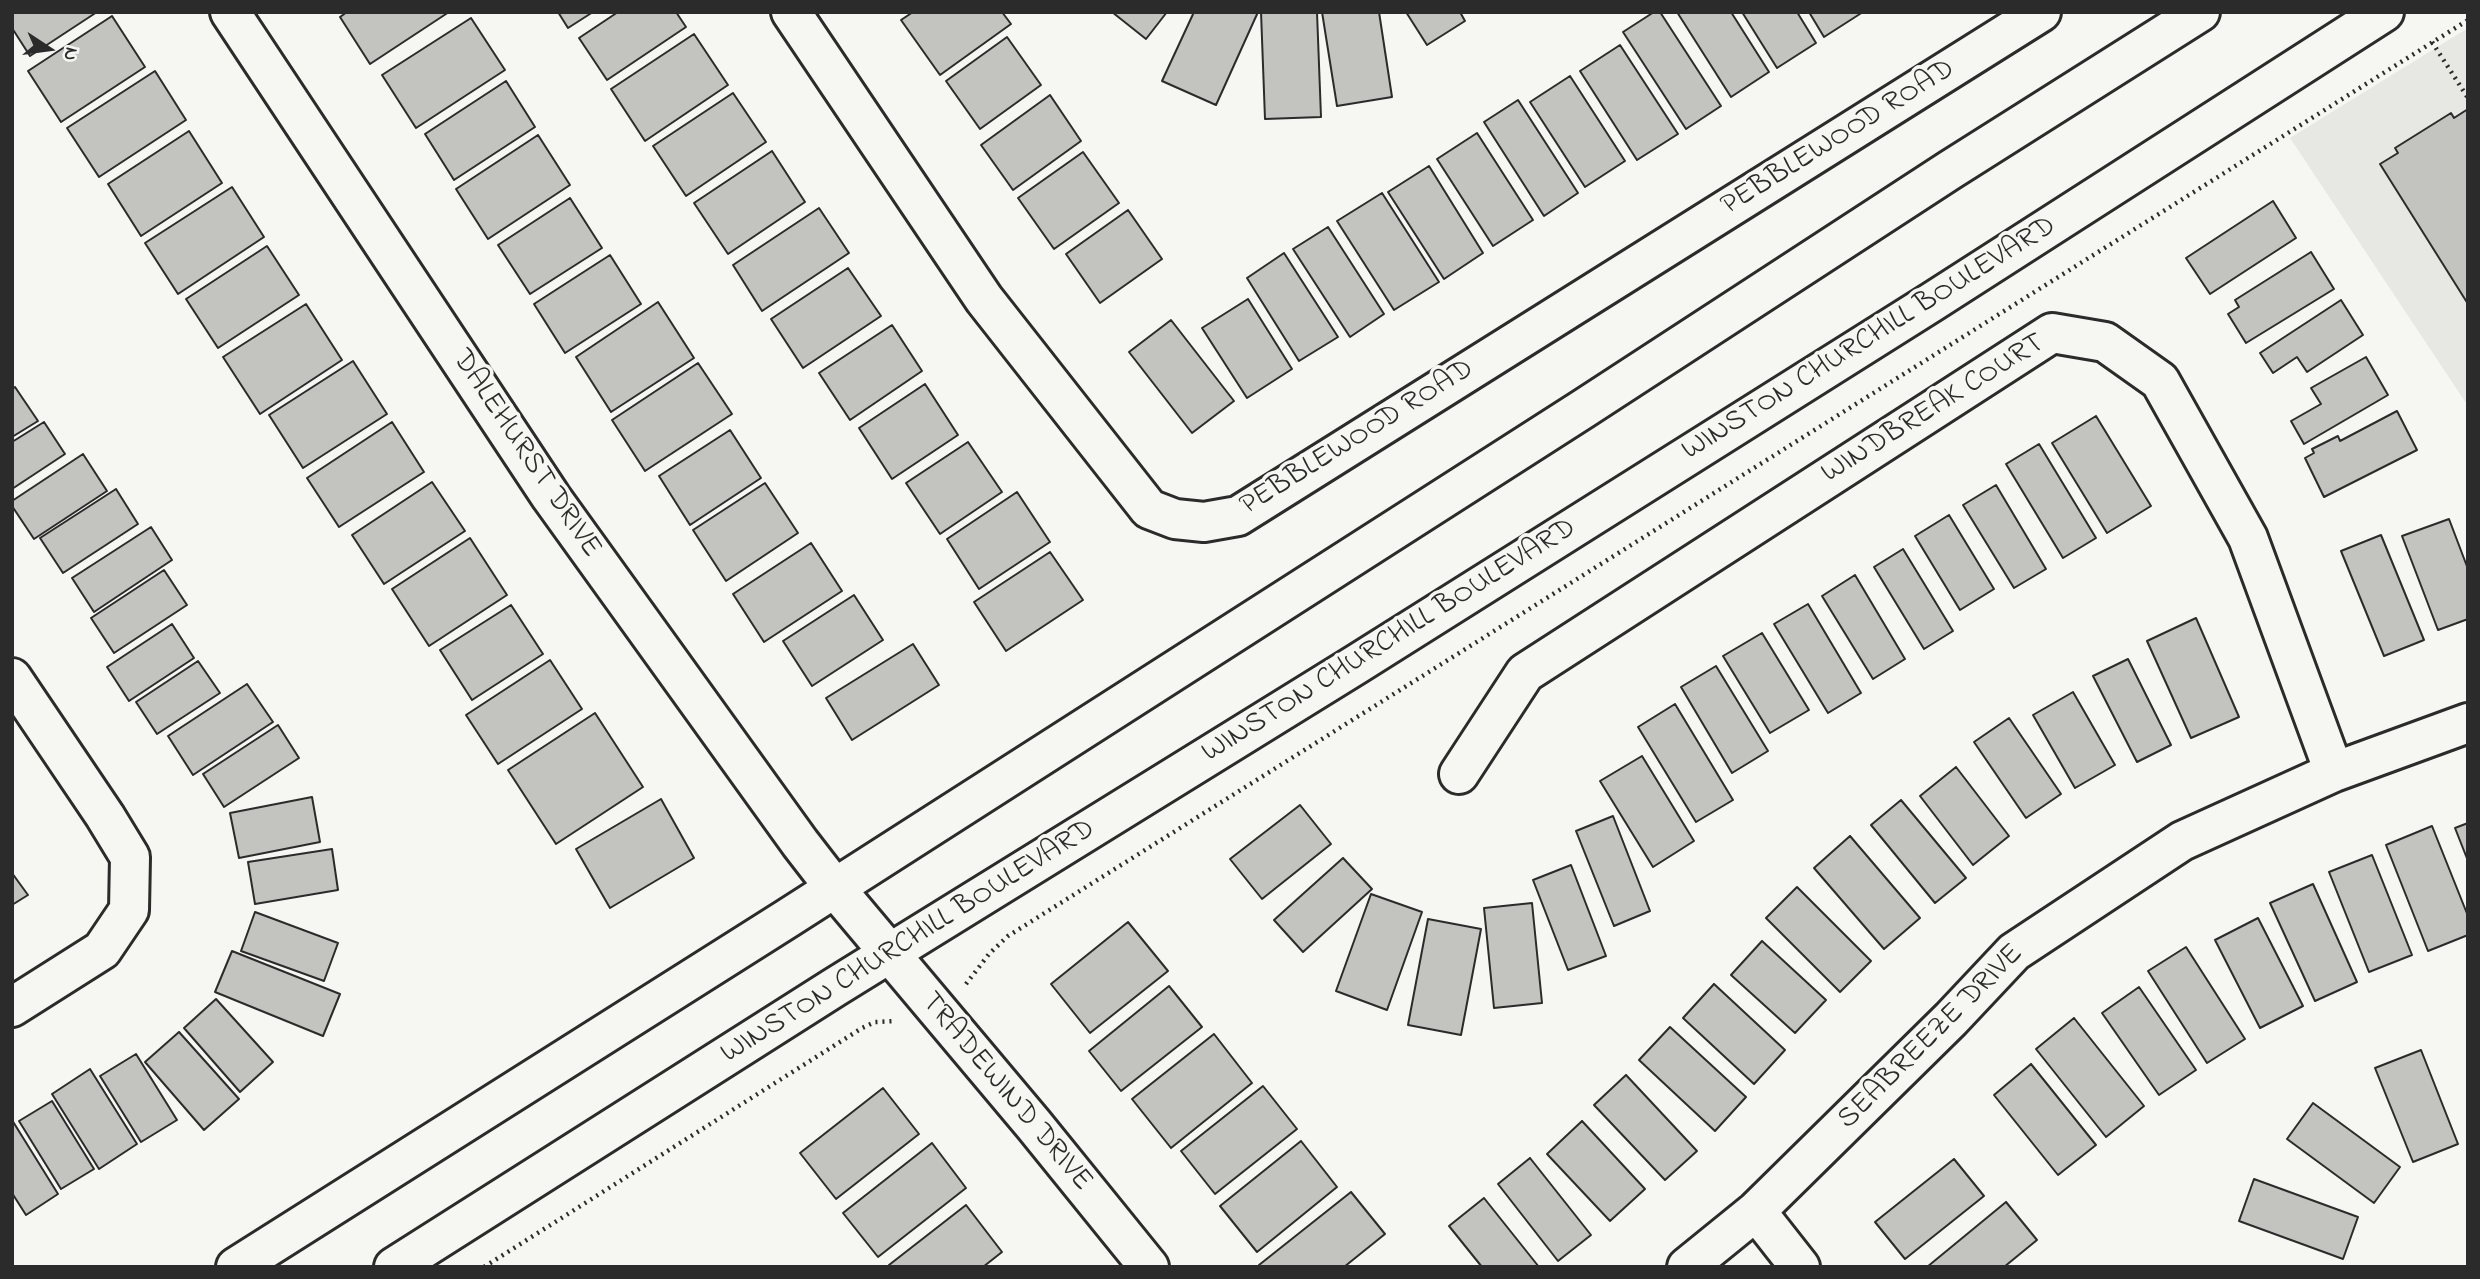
<!DOCTYPE html>
<style>
body{margin:0}
#map{position:relative;width:2480px;height:1279px;overflow:hidden;background:#f6f6f2;font-family:"Indie Flower",sans-serif}
canvas{display:block}
.frame{position:absolute;inset:0;border:14px solid #2b2b2b;pointer-events:none}
.north{position:absolute;left:14px;top:14px;width:70px;height:70px;-webkit-text-stroke:5px #f6f6f2;paint-order:stroke;rotate:103deg;font-size:19px;font-weight:700;line-height:28px;text-align:center;color:#2b2b2b}
.north::after{content:'';display:block;margin:auto;width:24px;height:32px;background:#2b2b2b;clip-path:polygon(50% 0,100% 100%,50% 72%,0 100%)}
</style>
<div id="map">
<canvas width="2480" height="1279"></canvas>
<div class="frame"></div>
<div class="north">N</div>
</div>
<script>
const ctx = document.querySelector('canvas').getContext('2d');
ctx.lineJoin = 'round';
function fillPath(path, color) { ctx.fillStyle = color; ctx.fill(path, 'evenodd'); }
const toPath = rows => new Path2D(rows.map(r => 'M' + r).join(''));
function strokePath(path, color, width, dash) { ctx.strokeStyle = color; ctx.lineWidth = width; ctx.lineCap = dash ? 'butt' : 'round'; ctx.setLineDash(dash || []); ctx.stroke(path); }
function write(font, color, halo, rows, align = 'center') {
  ctx.font = font + ' "Indie Flower",sans-serif'; ctx.lineWidth = 7; ctx.setLineDash([]); ctx.textBaseline = 'middle'; ctx.strokeStyle = halo; ctx.fillStyle = color; for (const [text, x, y, turn = 0] of rows) {
    ctx.save(); ctx.translate(x, y); ctx.rotate((+turn || 0) * Math.PI / 180); ctx.textAlign = isNaN(turn) ? turn : align; if (halo) ctx.strokeText(text, 0, 0); ctx.fillText(text, 0, 0); ctx.restore();
  }
}
const built = toPath([
 [2468,28,2468,406,2290,138]
]);
const building = toPath([
 [12,12,97,12,30,56,12,28,12,12],
 [347,12,449,12,370,64,340,17,347,12],
 [558,12,593,12,568,28,558,12],
 [618,12,676,12,686,27,607,80,579,38,618,12],
 [913,12,1002,12,1011,24,940,75,901,20,913,12],
 [1112,12,1167,12,1146,39,1112,12],
 [1194,12,1258,12,1216,105,1162,81,1194,12],
 [1261,12,1317,12,1321,117,1265,119,1261,12],
 [1322,12,1379,12,1392,97,1337,106,1322,12],
 [1406,12,1460,12,1465,21,1427,45,1406,12],
 [1654,12,1660,12,1721,106,1686,129,1623,32,1654,12],
 [1677,12,1731,12,1769,72,1731,97,1677,12],
 [1742,12,1797,12,1816,43,1777,68,1742,12],
 [1809,12,1863,12,1824,37,1809,12],
 [112,16,145,67,61,122,28,71,112,16],
 [471,18,505,70,416,128,382,75,471,18],
 [694,34,728,85,645,141,611,89,694,34],
 [1007,37,1041,85,980,129,946,81,1007,37],
 [1620,45,1678,134,1637,160,1580,71,1620,45],
 [155,71,186,120,99,177,67,128,155,71],
 [1570,76,1625,161,1585,187,1530,102,1570,76],
 [506,81,535,127,454,180,425,134,506,81],
 [733,93,766,142,686,196,653,146,733,93],
 [1050,95,1081,141,1013,190,981,145,1050,95],
 [1518,100,1578,193,1544,216,1484,122,1518,100],
 [2468,109,2468,304,2380,164,2398,153,2395,148,2451,113,2454,118,2468,109],
 [189,131,222,183,141,236,108,184,189,131],
 [1477,133,1533,220,1493,246,1437,159,1477,133],
 [538,135,570,185,488,239,456,189,538,135],
 [772,151,805,202,728,254,694,203,772,151],
 [1083,152,1119,203,1054,249,1018,198,1083,152],
 [1429,166,1483,253,1444,279,1388,192,1429,166],
 [232,187,264,237,178,294,145,243,232,187],
 [1382,193,1439,282,1394,310,1337,221,1382,193],
 [570,198,602,248,530,294,498,245,570,198],
 [2273,201,2296,238,2210,294,2186,258,2273,201],
 [819,208,849,253,762,311,733,265,819,208],
 [1128,210,1162,259,1100,303,1066,254,1128,210],
 [1328,227,1384,314,1350,337,1293,249,1328,227],
 [267,246,299,295,218,348,186,299,267,246],
 [2311,252,2334,289,2246,343,2228,314,2239,307,2235,300,2311,252],
 [1284,253,1338,337,1299,361,1247,278,1284,253],
 [610,255,641,304,565,353,534,304,610,255],
 [848,268,881,316,803,368,771,319,848,268],
 [1248,299,1292,369,1247,398,1202,328,1248,299],
 [2341,300,2363,335,2307,372,2297,357,2273,373,2260,353,2341,300],
 [658,302,694,358,611,412,576,357,658,302],
 [306,304,342,360,260,414,223,357,306,304],
 [1171,320,1234,401,1192,433,1129,352,1171,320],
 [892,325,922,371,850,420,819,373,892,325],
 [2366,357,2388,395,2304,444,2291,421,2321,404,2311,388,2366,357],
 [353,361,387,414,303,468,269,415,353,361],
 [698,363,732,414,645,471,612,420,698,363],
 [925,384,958,435,892,479,859,428,925,384],
 [15,387,38,421,12,437,12,389,15,387],
 [2397,411,2417,450,2324,497,2305,458,2314,453,2312,449,2338,436,2340,441,2397,411],
 [2096,416,2151,506,2107,533,2052,443,2096,416],
 [44,422,65,454,12,489,12,442,44,422],
 [392,422,424,472,339,527,307,478,392,422],
 [730,430,761,478,690,525,659,476,730,430],
 [968,442,1002,492,940,534,906,483,968,442],
 [2039,444,2096,538,2063,558,2006,464,2039,444],
 [83,454,107,491,34,539,12,506,12,501,83,454],
 [432,482,465,531,384,584,352,535,432,482],
 [765,483,798,533,726,581,693,530,765,483],
 [1996,485,2046,569,2014,588,1963,505,1996,485],
 [116,489,138,524,63,573,40,538,116,489],
 [1017,492,1050,542,979,589,947,539,1017,492],
 [1949,515,1994,589,1960,610,1915,536,1949,515],
 [2449,519,2468,569,2468,619,2438,630,2402,536,2449,519],
 [151,527,172,560,94,612,72,578,151,527],
 [2381,535,2424,640,2384,656,2341,551,2381,535],
 [470,538,507,595,429,646,392,589,470,538],
 [811,543,842,591,764,642,733,594,811,543],
 [1903,549,1953,631,1924,649,1874,567,1903,549],
 [1050,552,1083,600,1006,651,974,602,1050,552],
 [164,570,187,605,114,653,91,618,164,570],
 [1855,575,1905,659,1873,679,1822,596,1855,575],
 [854,595,883,640,812,686,783,641,854,595],
 [1808,604,1861,693,1828,713,1774,624,1808,604],
 [511,605,543,654,472,700,440,650,511,605],
 [2196,618,2239,717,2191,738,2147,641,2196,618],
 [172,624,194,658,129,701,107,667,172,624],
 [1762,633,1809,710,1770,733,1723,656,1762,633],
 [913,644,939,685,852,740,826,698,913,644],
 [2128,659,2171,745,2137,762,2093,676,2128,659],
 [550,660,582,709,498,764,466,715,550,660],
 [198,661,220,693,157,734,136,702,198,661],
 [1716,666,1768,751,1732,773,1681,687,1716,666],
 [247,684,273,722,193,775,168,736,247,684],
 [2073,692,2115,765,2075,788,2033,715,2073,692],
 [1675,704,1733,800,1696,822,1638,727,1675,704],
 [595,713,643,787,556,844,508,770,595,713],
 [2009,718,2061,794,2026,818,1974,742,2009,718],
 [278,725,299,758,224,807,203,774,278,725],
 [1642,756,1694,841,1653,867,1600,781,1642,756],
 [1956,767,2009,836,1973,865,1920,796,1956,767],
 [312,797,320,842,239,858,230,813,312,797],
 [661,799,694,858,610,908,576,849,661,799],
 [1901,800,1966,878,1935,903,1871,825,1901,800],
 [1300,805,1331,844,1262,899,1230,859,1300,805],
 [1613,816,1650,911,1614,926,1576,831,1613,816],
 [2468,823,2468,861,2455,828,2468,823],
 [2432,826,2468,916,2468,935,2428,951,2386,845,2432,826],
 [1850,836,1920,918,1884,949,1814,868,1850,836],
 [332,849,338,890,255,904,248,862,332,849],
 [2372,855,2412,955,2369,972,2329,872,2372,855],
 [1343,858,1372,889,1303,952,1274,920,1343,858],
 [1571,865,1606,956,1568,970,1533,880,1571,865],
 [12,873,28,895,12,905,12,873],
 [2313,884,2357,982,2315,1001,2270,903,2313,884],
 [1797,887,1871,961,1840,992,1766,918,1797,887],
 [1371,894,1422,912,1387,1010,1336,991,1371,894],
 [1532,903,1542,1003,1494,1008,1484,908,1532,903],
 [255,912,338,943,324,981,241,951,255,912],
 [2258,918,2303,1006,2260,1028,2215,940,2258,918],
 [1428,919,1481,929,1461,1035,1408,1025,1428,919],
 [1128,922,1168,971,1090,1033,1051,984,1128,922],
 [1762,941,1826,1000,1795,1033,1731,975,1762,941],
 [2186,947,2245,1039,2207,1063,2148,971,2186,947],
 [232,951,340,994,323,1036,215,992,232,951],
 [1714,984,1785,1050,1754,1084,1683,1018,1714,984],
 [1169,986,1202,1027,1121,1091,1089,1051,1169,986],
 [2139,987,2196,1070,2159,1095,2102,1013,2139,987],
 [216,999,273,1062,240,1092,184,1028,216,999],
 [2074,1018,2144,1106,2106,1137,2036,1049,2074,1018],
 [1670,1027,1746,1097,1715,1131,1639,1060,1670,1027],
 [179,1032,239,1099,204,1130,145,1062,179,1032],
 [1214,1034,1252,1083,1171,1148,1132,1099,1214,1034],
 [2421,1050,2458,1144,2413,1162,2375,1068,2421,1050],
 [136,1054,177,1120,141,1142,100,1076,136,1054],
 [2031,1064,2096,1145,2058,1175,1994,1095,2031,1064],
 [90,1069,137,1144,99,1169,52,1094,90,1069],
 [1626,1075,1697,1151,1665,1180,1594,1105,1626,1075],
 [1263,1086,1297,1129,1215,1194,1181,1151,1263,1086],
 [883,1088,919,1134,836,1199,800,1153,883,1088],
 [52,1101,94,1169,61,1189,19,1121,52,1101],
 [2313,1103,2400,1167,2374,1203,2287,1139,2313,1103],
 [12,1120,58,1194,26,1215,12,1193,12,1120],
 [1582,1121,1645,1189,1610,1221,1547,1154,1582,1121],
 [1301,1141,1337,1187,1257,1252,1220,1206,1301,1141],
 [932,1143,966,1188,878,1257,843,1213,932,1143],
 [1530,1158,1591,1235,1558,1261,1498,1184,1530,1158],
 [1954,1159,1984,1196,1905,1259,1875,1222,1954,1159],
 [2254,1179,2358,1217,2343,1259,2239,1221,2254,1179],
 [1351,1192,1385,1234,1344,1267,1260,1267,1259,1265,1351,1192],
 [1484,1198,1539,1267,1482,1267,1449,1226,1484,1198],
 [2006,1202,2037,1240,2004,1267,1927,1267,2006,1202],
 [966,1205,1002,1252,983,1267,891,1267,889,1265,966,1205]
]);
const path = toPath([
 [2432,42,2468,98],
 [966,984,989,954,1008,936,2468,20],
 [484,1267,862,1028,875,1022,896,1021]
]);
const street = toPath([
 [230,12,551,497,800,843,834,887,1034,1125,1149,1267],
 [791,12,984,299,1149,509,1175,519,1204,522,1238,516,2041,12],
 [12,678,105,816,130,857,129,910,102,950,12,1007],
 [1459,774,1525,673,2052,333,2105,342,2160,381,2248,538,2334,772],
 [1756,1211,1800,1267],
 [1687,1267,1756,1211,1951,1019,2014,952,2182,841,2334,772,2468,723]
]);
const secondary = toPath([
 [236,1267,788,918,1583,409,1950,170,2200,12],
 [394,1267,835,987,1357,664,1932,302,2384,12]
]);
const streetNames = [
 ["PEBBLEWOOD ROAD",1839,139,-32],
 ["WINSTON CHURCHILL BOULEVARD",1870,340,-32],
 ["WINDBREAK COURT",1934,410,-32],
 ["PEBBLEWOOD ROAD",1358,439,-32],
 ["DALEHURST DRIVE",525,455,56],
 ["WINSTON CHURCHILL BOULEVARD",1390,642,-32],
 ["WINSTON CHURCHILL BOULEVARD",909,943,-32],
 ["SEABREEZE DRIVE",1932,1038,-45],
 ["TRADEWIND DRIVE",1005,1093,50]
];
fillPath(built, '#e7e7e3');
fillPath(building, '#c3c3c0');
strokePath(building, '#2b2b2b', 2);
strokePath(street, '#2b2b2b', 44);
strokePath(secondary, '#2b2b2b', 44);
strokePath(path, '#2b2b2b', 4.5, [2, 5]);
strokePath(street, '#f6f6f2', 38);
strokePath(secondary, '#f6f6f2', 38);
write('30px', '#2b2b2b', '#f6f6f2', streetNames);
</script>
